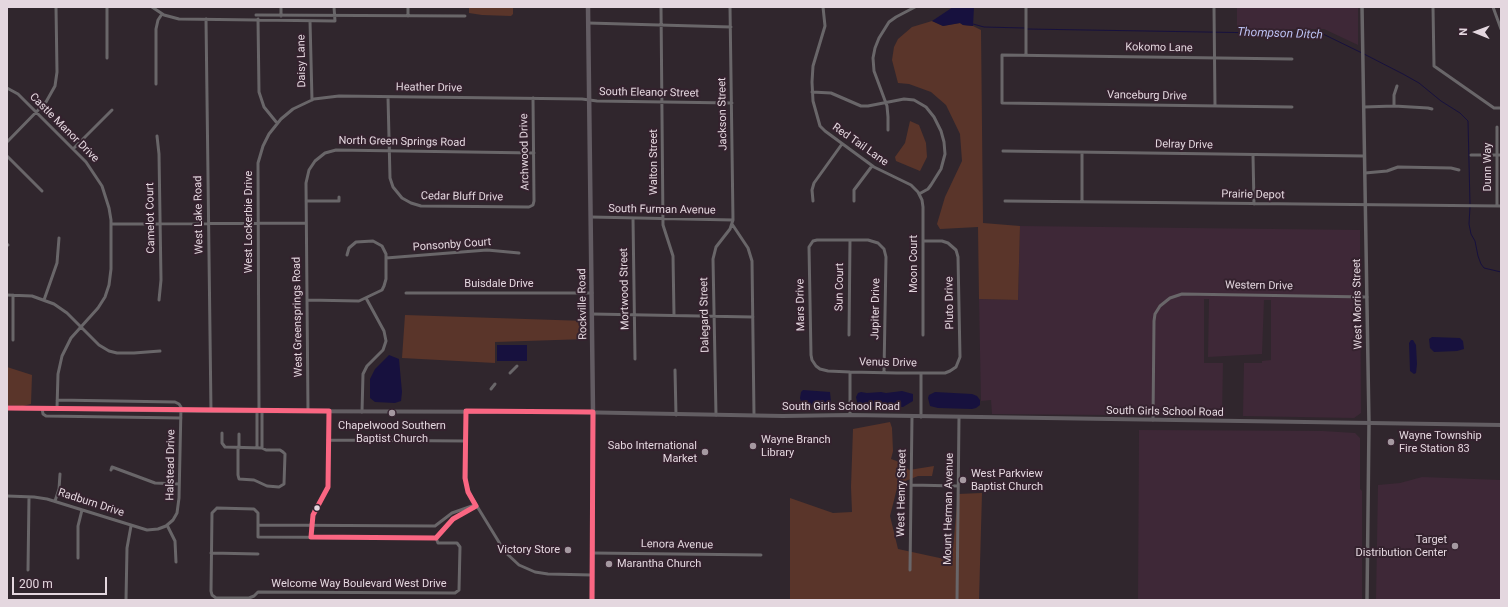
<!DOCTYPE html>
<style>
body{margin:0}
#map{position:relative;width:1508px;height:607px;overflow:hidden;background:#30262d;font-family:Roboto,sans-serif}
canvas{display:block}
.frame{position:absolute;inset:0;border:8px solid #e4d7df;pointer-events:none}
.north{position:absolute;left:1456px;top:12px;width:40px;height:40px;-webkit-text-stroke:3px #34222e;paint-order:stroke;rotate:271deg;font-size:11px;font-weight:700;line-height:16px;text-align:center;color:#e4d7df}
.north::after{content:'';display:block;margin:auto;width:14px;height:18px;background:#e4d7df;clip-path:polygon(50% 0,100% 100%,50% 72%,0 100%)}
.scale{position:absolute;left:12px;top:577px;width:95px;height:18px;box-sizing:border-box;border:2px solid #e4d7df;border-top:0;padding-left:5px;font-size:12px;line-height:14px;white-space:nowrap;color:#e4d7df;-webkit-text-stroke:3px #34222e;paint-order:stroke}
</style>
<div id="map">
<canvas width="1508" height="607"></canvas>
<div class="frame"></div>
<div class="north">N</div>
<div class="scale">200 m</div>
</div>
<script>
const ctx = document.querySelector('canvas').getContext('2d');
ctx.lineJoin = 'round';
function fillPath(path, color) { ctx.fillStyle = color; ctx.fill(path, 'evenodd'); }
const toPath = rows => new Path2D(rows.map(r => 'M' + r).join(''));
function strokePath(path, color, width, dash) { ctx.strokeStyle = color; ctx.lineWidth = width; ctx.lineCap = dash ? 'butt' : 'round'; ctx.setLineDash(dash || []); ctx.stroke(path); }
function write(font, color, halo, rows, align = 'center') {
  ctx.font = font + ' Roboto,sans-serif'; ctx.lineWidth = 4; ctx.setLineDash([]); ctx.textBaseline = 'middle'; ctx.strokeStyle = halo; ctx.fillStyle = color; for (const [text, x, y, turn = 0] of rows) {
    ctx.save(); ctx.translate(x, y); ctx.rotate((+turn || 0) * Math.PI / 180); ctx.textAlign = isNaN(turn) ? turn : align; if (halo) ctx.strokeText(text, 0, 0); ctx.fillText(text, 0, 0); ctx.restore();
  }
}
const built = toPath([
 [1237,7,1358,7,1358,45,1324,29,1237,29],
 [1020,226,1360,230,1361,413,1354,418,1243,416,1244,363,1262,363,1262,361,1271,360,1271,300,1264,300,1262,354,1208,357,1209,299,1204,299,1204,363,1223,363,1222,416,992,414,991,400,981,401,979,299,1018,300],
 [1139,430,1323,431,1355,433,1360,438,1360,489,1362,491,1362,600,1138,600],
 [1422,477,1501,480,1501,600,1376,600,1378,485,1400,483]
]);
const green = toPath([
 [469,7,513,7,513,14,511,16,482,15,469,13],
 [932,21,943,26,960,23,963,25,973,26,981,30,983,223,1020,226,1018,300,979,299,978,227,940,229,937,224,945,197,962,161,960,134,946,105,931,92,909,84,898,83,892,60,894,47,898,39,912,27],
 [910,121,919,125,926,143,927,157,920,171,896,161,895,157,905,143],
 [405,315,586,321,587,339,495,342,495,363,402,358],
 [7,367,32,375,31,404,23,406,7,405],
 [890,422,892,428,893,451,891,459,902,463,909,470,934,466,932,476,918,476,898,484,890,516,898,549,949,560,953,548,958,494,982,493,979,600,790,600,790,498,833,513,852,512,851,487,853,429]
]);
const water = toPath([
 [953,7,974,7,973,26,963,25,960,23,943,26,932,21],
 [1432,337,1460,338,1463,341,1464,349,1457,351,1434,352,1430,348,1429,339],
 [1411,340,1413,340,1416,345,1417,364,1416,373,1414,374,1410,371,1409,343],
 [497,345,527,345,527,361,497,361],
 [389,355,399,359,402,392,401,401,395,403,375,402,370,398,370,379,375,369],
 [803,390,830,392,831,402,827,406,802,405,800,398,801,392],
 [902,391,913,394,913,401,903,407,886,406,865,407,859,405,857,402,856,397,858,393,861,392,867,393,881,392,886,393],
 [935,392,972,394,977,396,980,400,980,405,976,408,972,409,938,408,930,406,928,398,929,395]
]);
const stream = toPath([
 [973,24,984,27,1024,28],
 [1027,29,1323,34,1362,53],
 [1364,54,1403,74,1419,83,1441,101,1460,113,1468,121,1470,204],
 [1470,207,1469,224,1471,234,1475,241,1478,256,1481,264,1484,268,1501,272]
]);
const minor = toPath([
 [107,7,107,58],
 [152,7,164,15,179,19,335,21,334,7],
 [281,7,281,16],
 [408,7,408,16],
 [661,7,663,225,673,256,674,315],
 [823,7,825,26,813,66,812,82,813,101,820,126,825,131,874,167,911,185,918,192,922,200,923,207,923,335],
 [1214,7,1215,106],
 [1433,7,1434,66,1494,108,1501,108],
 [1493,7,1501,29],
 [256,15,465,16],
 [206,19,211,411],
 [258,19,259,92,264,107,277,123],
 [310,21,312,100],
 [588,23,731,27],
 [1026,55,1026,7],
 [1292,59,1002,55,1002,103,1292,107],
 [156,84,156,29,158,20,162,14],
 [7,88,18,94,86,162,102,186,109,208,111,220,111,269,109,285,105,297,98,308,71,338,62,356,58,374,57,408],
 [812,92,831,93,861,106,868,106,904,99,914,100,926,107,934,117,941,131,944,142,945,154,941,169,931,185,928,189,919,194],
 [388,97,390,178,393,187,402,198,411,203,421,206,529,207,533,205,534,201,533,98],
 [1394,106,1394,95,1397,86],
 [1364,107,1394,106,1428,108,1432,109],
 [1497,127,1497,206],
 [888,130,888,117,887,106,874,71,873,58,875,48,879,38,889,22,896,17,915,7],
 [157,136,159,154,161,280,159,300],
 [7,142,46,102,55,86,57,72,56,7],
 [73,149,112,110],
 [1003,151,1364,156],
 [1082,153,1082,202],
 [1253,155,1254,204],
 [1471,155,1501,155],
 [7,156,42,191],
 [1365,173,1387,171,1398,167,1451,168,1459,170],
 [306,201,339,201,339,197],
 [813,201,812,190,814,183,842,144],
 [854,201,854,190,872,166],
 [1005,201,1501,206],
 [591,217,733,220],
 [633,218,635,359],
 [111,224,306,223],
 [732,224,748,248,752,261,754,415],
 [7,244,8,245],
 [386,258,487,250,519,253],
 [406,293,592,293],
 [7,295,32,296,54,304,67,313,99,345,109,351,117,353,134,353,160,351],
 [13,295,13,340],
 [44,300,57,263,59,238],
 [307,300,359,301,382,290,384,286,386,279,386,254,382,246,373,241,356,242,349,248,347,255],
 [592,314,753,317],
 [849,335,850,240],
 [675,370,676,415],
 [884,372,886,257,884,249,878,243,868,240,817,240,813,241,809,247,811,355,812,360,816,366,820,369,828,371,850,372,897,373,945,373,950,371,956,367,960,357,958,257,956,250,948,243,942,241,923,241],
 [510,373,517,366],
 [491,389,495,384],
 [42,408,43,414,46,416,181,418],
 [257,411,257,448],
 [259,411,258,163,263,146,269,134,281,119,293,109,314,99,339,96,582,99,597,101,732,103],
 [308,411,306,183,309,170,315,161,325,153,336,150,534,153],
 [466,411,466,485,472,498,505,552,519,565,535,572,548,574,592,575],
 [362,412,363,374,367,366,383,350,386,341,384,331,366,298],
 [716,415,713,259,716,247,730,229,733,220,730,7],
 [850,415,850,372],
 [921,417,921,373],
 [1153,420,1154,321,1155,314,1160,306,1170,298,1182,294,1367,297],
 [222,433,222,443,225,447,262,448,266,450,280,450,283,452,285,454,284,484,279,487,267,486,254,480,239,479,238,475,238,448],
 [328,440,466,441],
 [239,448,239,434],
 [262,448,262,411],
 [111,470,112,467,155,483,179,484],
 [911,485,958,486],
 [7,496,34,497,47,499,147,530,158,529,166,526,173,520,177,513,179,498,181,407,179,404,175,402,57,400],
 [55,501,59,489,60,474],
 [217,508,254,509,258,513,258,537,436,538,438,543,457,543,460,547,459,590,455,593,258,592,254,596,249,598,216,598,212,595,211,591,212,513,217,508],
 [167,525,175,541,176,562],
 [258,525,435,526,452,513,472,506,476,506],
 [311,537,311,525,314,510,326,492,328,487,329,411],
 [436,538,453,519,474,508,476,506],
 [211,553,258,554],
 [593,553,761,555],
 [78,558,78,526,82,510],
 [28,570,29,497],
 [910,570,912,417],
 [126,600,127,548,131,526],
 [957,600,959,417]
]);
const tertiary = toPath([
 [1362,7,1369,424,1367,600]
]);
const secondary = toPath([
 [7,408,211,411,571,412,783,416,850,415,1501,425]
]);
const primary = toPath([
 [588,7,593,412,592,600]
]);
const bus1 = toPath([
 [7,408,329,411,328,487,313,515,311,537,436,538,453,519,476,506,468,492,465,478,466,411,593,412,592,600]
]);
const markers = [
 [392,413,4,"#a599a1"],
 [1391,442,4,"#a599a1"],
 [753,446,4,"#a599a1"],
 [705,452,4,"#a599a1"],
 [963,480,4,"#a599a1"],
 [317,508,3.5,"#e4d7df"],
 [1455,546,4,"#a599a1"],
 [568,550,4,"#a599a1"],
 [609,564,4,"#a599a1"]
];
const streetNames = [
 ["Kokomo Lane",1159,48,1],
 ["Daisy Lane",302,61,-91],
 ["Heather Drive",429,88,1],
 ["South Eleanor Street",649,93,1],
 ["Vanceburg Drive",1147,96,1],
 ["Jackson Street",723,114,-91],
 ["Castle Manor Drive",64,128,45],
 ["North Green Springs Road",402,142,1],
 ["Red Tail Lane",860,145,35],
 ["Delray Drive",1184,145,1],
 ["Archwood Drive",525,152,-91],
 ["Walton Street",654,162,-90],
 ["Dunn Way",1488,167,-90],
 ["Prairie Depot",1253,195,1],
 ["Cedar Bluff Drive",462,197,1],
 ["South Furman Avenue",662,210,1],
 ["West Lake Road",199,215,-91],
 ["Camelot Court",151,218,-91],
 ["West Lockerbie Drive",249,222,-90],
 ["Ponsonby Court",452,245,-4],
 ["Moon Court",914,264,-90],
 ["Buisdale Drive",499,284],
 ["Western Drive",1259,286,1],
 ["Sun Court",840,287,-89],
 ["Mortwood Street",625,289,-91],
 ["Pluto Drive",950,303,-91],
 ["Rockville Road",583,304,-91],
 ["West Morris Street",1358,304,-91],
 ["Mars Drive",801,305,-91],
 ["Jupiter Drive",876,309,-89],
 ["Dalegard Street",705,315,-91],
 ["West Greensprings Road",298,317,-91],
 ["Venus Drive",888,363,1],
 ["South Girls School Road",841,407],
 ["South Girls School Road",1165,412,1],
 ["Halstead Drive",171,465,-89],
 ["West Henry Street",902,493,-89],
 ["Radburn Drive",91,503,18],
 ["Mount Herman Avenue",949,509,-89],
 ["Lenora Avenue",677,545,1],
 ["Welcome Way Boulevard West Drive",359,584]
];
const poiNames = [
 ["Chapelwood Southern",392,426,"center"],
 ["Baptist Church",392,439,"center"],
 ["Wayne Township",1399,436],
 ["Fire Station 83",1399,449],
 ["Wayne Branch",761,440],
 ["Library",761,453],
 ["Sabo International",697,446,"right"],
 ["Market",697,459,"right"],
 ["West Parkview",971,474],
 ["Baptist Church",971,487],
 ["Target",1447,540,"right"],
 ["Distribution Center",1447,553,"right"],
 ["Victory Store",560,550,"right"],
 ["Marantha Church",617,564]
];
const waterNames = [
 ["Thompson Ditch",1280,34,2]
];
fillPath(built, '#3e2837');
fillPath(green, '#5a352a');
fillPath(water, '#17113e');
strokePath(stream, '#17113e', 1);
strokePath(minor, '#696669', 3);
strokePath(tertiary, '#696669', 3.5);
strokePath(secondary, '#635e63', 4);
strokePath(primary, '#635c63', 4.5);
strokePath(bus1, '#fa6682', 5);
for (const [x, y, r, color] of markers) { const dot = new Path2D(); dot.arc(x, y, r, 0, 2 * Math.PI); ctx.fillStyle = color; ctx.fill(dot); strokePath(dot, '#34222e', 1.5); }
write('11px', '#e4d7df', '#34222e', streetNames);
write('11px', '#e4d7df', '#34222e', poiNames, 'left');
write('italic 12px', '#bcc1f3', '#34222e', waterNames);
</script>
